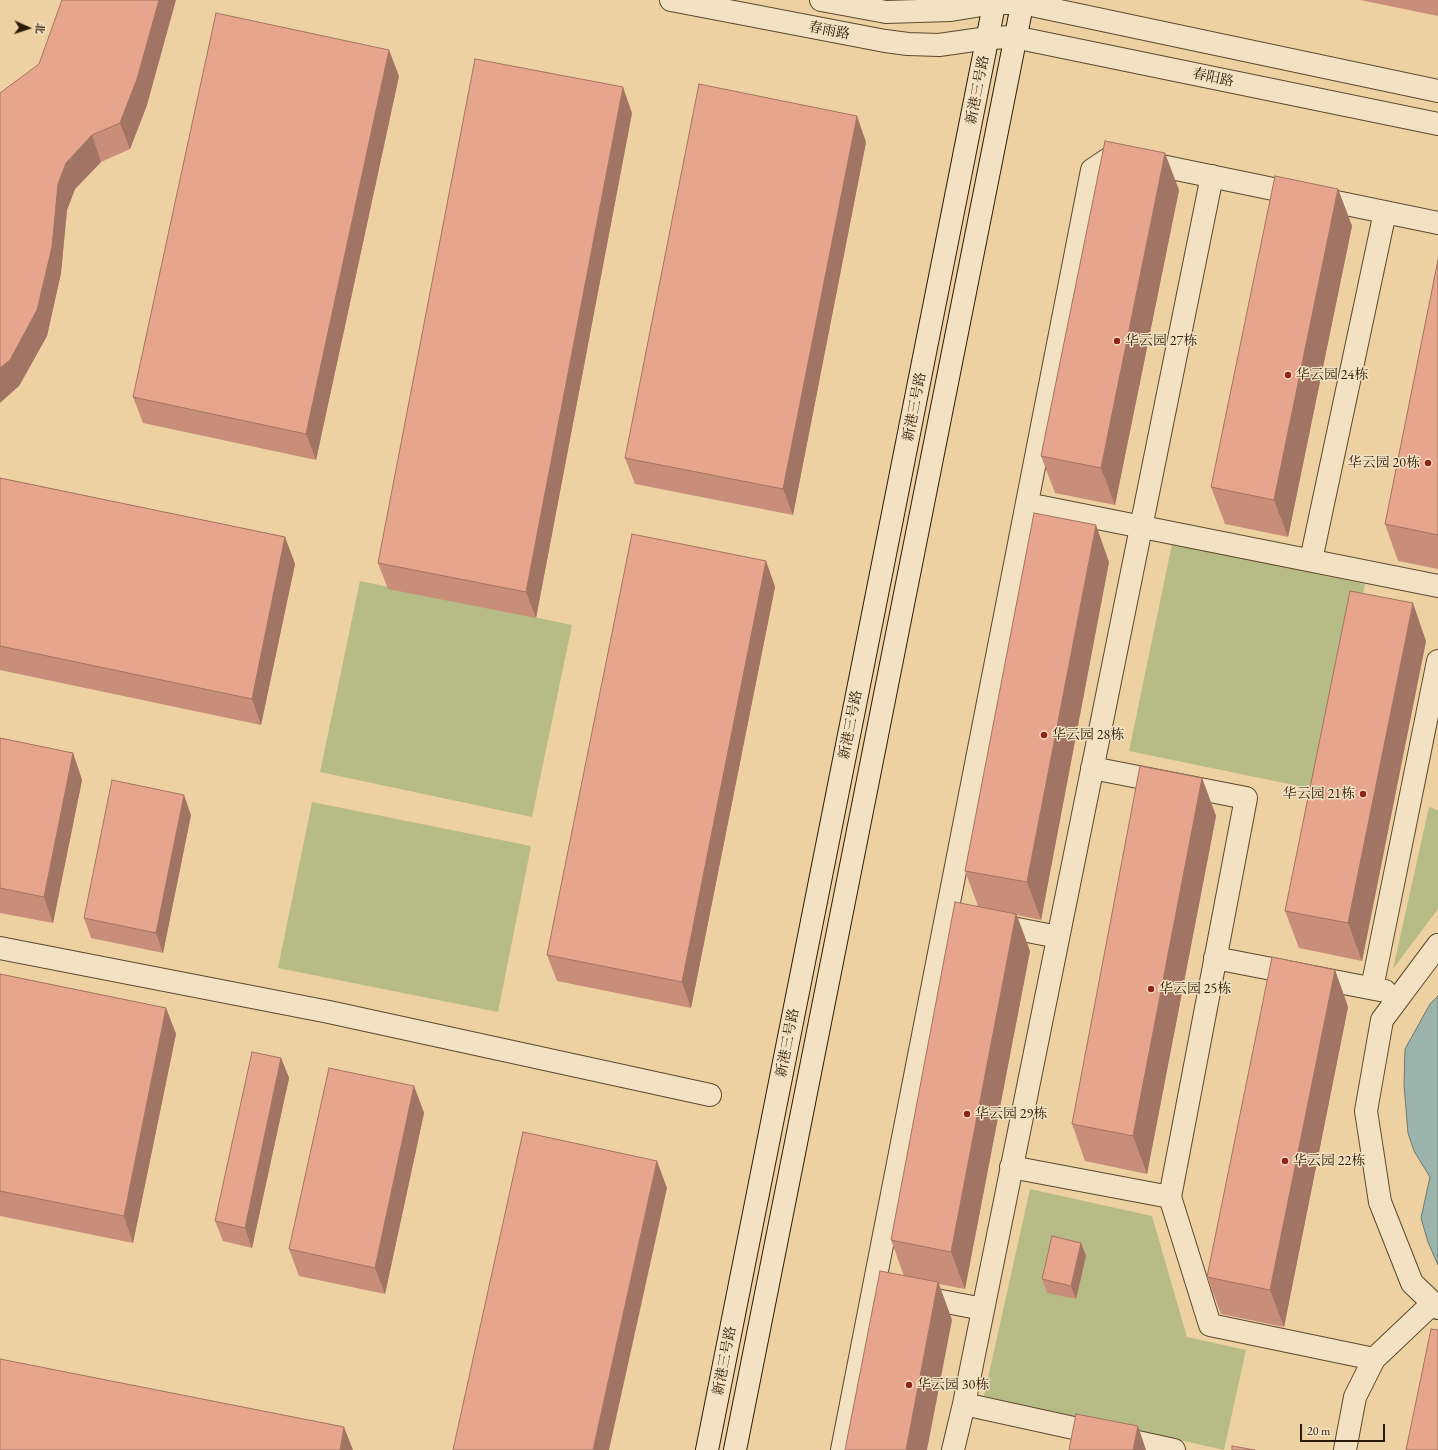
<!DOCTYPE html>
<meta charset="utf-8">
<style>
body{margin:0}
#map{position:relative;width:1438px;height:1450px;overflow:hidden;background:#edd1a3;font-family:"EB Garamond","Noto Serif SC",serif}
canvas{display:block}
.north{position:absolute;left:8px;top:8px;width:40px;height:40px;-webkit-text-stroke:3px #f3e1c3;paint-order:stroke;rotate:93deg;font-size:11px;font-weight:700;line-height:16px;text-align:center;color:#2b1a05}
.north::after{content:'';display:block;margin:auto;width:14px;height:18px;background:#2b1a05;clip-path:polygon(50% 0,100% 100%,50% 72%,0 100%)}
.scale{position:absolute;left:1300px;top:1424px;width:85px;height:18px;box-sizing:border-box;border:2px solid #2b1a05;border-top:0;padding-left:5px;font-size:12px;line-height:14px;white-space:nowrap;color:#2b1a05;-webkit-text-stroke:3px #f3e1c3;paint-order:stroke}
</style>
<div id="map">
<canvas width="1438" height="1450"></canvas>
<div class="north">北</div>
<div class="scale">20 m</div>
</div>
<script>
const ctx = document.querySelector('canvas').getContext('2d');
ctx.lineJoin = 'round';
function fillPath(path, color) { ctx.fillStyle = color; ctx.fill(path, 'evenodd'); }
const toPath = rows => new Path2D(rows.map(r => 'M' + r).join(''));
function strokePath(path, color, width, dash) { ctx.strokeStyle = color; ctx.lineWidth = width; ctx.lineCap = dash ? 'butt' : 'round'; ctx.setLineDash(dash || []); ctx.stroke(path); }
function write(font, color, halo, rows, align = 'center') {
  ctx.font = font + ' "EB Garamond","Noto Serif SC",serif'; ctx.lineWidth = 3; ctx.setLineDash([]); ctx.textBaseline = 'middle'; ctx.strokeStyle = halo; ctx.fillStyle = color; for (const [text, x, y, turn = 0] of rows) {
    ctx.save(); ctx.translate(x, y); ctx.rotate((+turn || 0) * Math.PI / 180); ctx.textAlign = isNaN(turn) ? turn : align; if (halo) ctx.strokeText(text, 0, 0); ctx.fillText(text, 0, 0); ctx.restore();
  }
}
const green = toPath([
 [1172,544,1365,584,1323,791,1129,751],
 [360,581,572,625,532,817,320,772],
 [312,802,531,846,498,1012,278,968],
 [1429,807,1438,810,1438,909,1393,969],
 [1030,1189,1152,1216,1187,1337,1246,1350,1224,1450,984,1396]
]);
const water = toPath([
 [1438,996,1438,1265,1428,1242,1421,1218,1430,1177,1414,1151,1408,1133,1404,1084,1405,1049,1430,1004,1438,996]
]);
const minor = toPath([
 [1027,504,1438,586],
 [1311,560,1385,212],
 [1092,768,1246,798,1170,1197],
 [992,924,1058,937],
 [1438,945,1382,1020,1366,1111,1380,1202,1412,1283,1438,1308],
 [0,948,329,1012,710,1095],
 [1215,958,1385,991],
 [1372,988,1438,661],
 [1011,1167,1170,1197,1210,1325,1374,1359],
 [915,1296,983,1309],
 [964,1404,1212,176],
 [842,1450,1092,170,1113,156,1438,223],
 [953,1450,964,1404,1174,1450],
 [1345,1450,1355,1397,1374,1359,1433,1303]
]);
const tertiary = toPath([
 [671,0,885,41,908,44,939,45,988,38,1014,37,1438,124],
 [821,0,886,12,951,10,994,3,1022,3,1438,91]
]);
const secondary = toPath([
 [707,1450,995,0],
 [735,1450,1023,0]
]);
const wall = toPath([
 [1360,0,1438,0,1438,16],
 [399,76,316,460,143,423,133,397],
 [0,93,147,105,130,149,101,162,75,189,67,210,61,273,47,336,19,386],
 [632,113,536,618,388,589,378,563],
 [866,142,793,515,635,484,625,458],
 [1338,189,1352,226,1288,537,1225,524,1211,487],
 [1179,190,1115,505,1055,493,1041,456],
 [1438,260,1438,569,1398,561,1385,524],
 [0,478,285,537,295,564,261,725,0,670],
 [766,561,775,587,691,1008,557,981,547,955],
 [1109,562,1041,920,1017,915,1030,951,965,1289,939,1284,952,1320,904,1276,891,1240,978,906,965,871],
 [1426,641,1362,961,1299,948,1285,911],
 [0,738,73,753,82,780,53,923,0,913],
 [1202,778,1216,816,1147,1174,1085,1161,1072,1124],
 [191,815,163,953,91,938,84,918],
 [1335,970,1348,1007,1284,1327,1221,1314,1207,1277],
 [0,974,166,1008,176,1034,133,1243,0,1216],
 [281,1058,289,1078,252,1248,223,1241,215,1221],
 [414,1086,424,1113,385,1294,299,1276,289,1249],
 [1081,1243,1086,1256,1076,1299,1047,1293,1042,1279]
]);
const shadedWall = toPath([
 [159,0,176,0,147,105,130,149,120,123],
 [389,50,399,76,316,460,306,434],
 [623,87,632,113,536,618,526,592],
 [857,116,866,142,793,515,783,489],
 [92,135,101,162,75,189,67,210,61,273,47,336,19,386,0,403,0,368,58,184,66,163],
 [1165,153,1179,190,1115,505,1101,468],
 [1338,189,1352,226,1288,537,1274,500],
 [1096,525,1109,562,1041,920,1027,882],
 [285,537,295,564,261,725,252,699],
 [766,561,775,587,691,1008,682,982],
 [1413,603,1426,641,1362,961,1348,923],
 [73,753,82,780,53,923,44,897],
 [1202,778,1216,816,1147,1174,1133,1136],
 [184,795,191,815,163,953,156,933],
 [1016,914,1030,951,965,1289,951,1252],
 [1335,970,1348,1007,1284,1327,1270,1290],
 [166,1008,176,1034,133,1243,124,1216],
 [281,1058,289,1078,252,1248,245,1228],
 [414,1086,424,1113,385,1294,375,1268],
 [657,1161,667,1188,609,1450,593,1450],
 [1081,1243,1086,1256,1076,1299,1071,1286],
 [938,1282,952,1320,927,1450,906,1450],
 [1138,1426,1146,1450,1133,1450],
 [344,1427,353,1450,340,1450]
]);
const building = toPath([
 [62,0,159,0,137,79,120,123,92,135,66,163,58,184,52,247,37,310,10,360,0,368,0,93,39,64,62,0],
 [216,13,389,50,306,434,133,397,216,13],
 [475,59,623,87,526,592,378,563,475,59],
 [699,84,857,116,783,489,625,458,699,84],
 [1105,141,1165,153,1101,468,1041,456,1105,141],
 [1275,176,1338,189,1274,500,1211,487,1275,176],
 [1438,260,1438,535,1385,524,1438,260],
 [0,478,285,537,252,699,0,646,0,478],
 [1034,513,1096,525,1027,882,965,871,1034,513],
 [632,534,766,561,682,982,547,955,632,534],
 [1350,591,1413,603,1348,923,1285,911,1350,591],
 [0,738,73,753,44,897,0,888,0,738],
 [1140,766,1202,778,1133,1136,1072,1124,1140,766],
 [112,780,184,795,156,933,84,918,112,780],
 [955,902,1016,914,951,1252,891,1240,955,902],
 [1272,957,1335,970,1270,1290,1207,1277,1272,957],
 [0,974,166,1008,124,1216,0,1191,0,974],
 [252,1052,281,1058,245,1228,215,1221,252,1052],
 [329,1068,414,1086,375,1268,289,1249,329,1068],
 [523,1132,657,1161,593,1450,453,1450,523,1132],
 [1052,1236,1081,1243,1071,1286,1042,1279,1052,1236],
 [880,1271,938,1282,906,1450,845,1450,880,1271],
 [1431,1329,1438,1330,1438,1450,1406,1450,1431,1329],
 [0,1359,344,1427,340,1450,0,1450,0,1359],
 [1076,1414,1138,1426,1133,1450,1069,1450,1076,1414],
 [1232,1446,1255,1450,1232,1450,1232,1446]
]);
const markers = [
 [1117,341,4,"#8f2418"],
 [1288,375,4,"#8f2418"],
 [1428,463,4,"#8f2418"],
 [1044,735,4,"#8f2418"],
 [1363,794,4,"#8f2418"],
 [1151,989,4,"#8f2418"],
 [967,1114,4,"#8f2418"],
 [1285,1161,4,"#8f2418"],
 [909,1385,4,"#8f2418"]
];
const streetNames = [
 ["春雨路",829,31,11],
 ["春阳路",1213,78,12],
 ["新港三号路",978,90,-79],
 ["新港三号路",915,407,-79],
 ["新港三号路",851,725,-79],
 ["新港三号路",788,1043,-79],
 ["新港三号路",725,1361,-79]
];
const poiNames = [
 ["华云园 27栋",1125,341],
 ["华云园 24栋",1296,375],
 ["华云园 20栋",1420,463,"right"],
 ["华云园 28栋",1052,735],
 ["华云园 21栋",1355,794,"right"],
 ["华云园 25栋",1159,989],
 ["华云园 29栋",975,1114],
 ["华云园 22栋",1293,1161],
 ["华云园 30栋",917,1385]
];
fillPath(green, '#b7bc86');
fillPath(water, '#9bb5ad');
strokePath(water, '#6e776a', 1);
strokePath(minor, '#5c482c', 24);
strokePath(tertiary, '#5c482c', 24);
strokePath(secondary, '#2b1a05', 24);
strokePath(minor, '#f3e1c3', 22);
strokePath(tertiary, '#f3e1c3', 22);
strokePath(secondary, '#f3e1c3', 22);
fillPath(wall, '#c88e79');
fillPath(shadedWall, '#a27463');
fillPath(building, '#e8a58d');
strokePath(building, '#a27463', 1);
for (const [x, y, r, color] of markers) { const dot = new Path2D(); dot.arc(x, y, r, 0, 2 * Math.PI); ctx.fillStyle = color; ctx.fill(dot); strokePath(dot, '#f3e1c3', 1.5); }
write('14px', '#2b1a05', '#f3e1c3', streetNames);
write('14px', '#2b1a05', '#f3e1c3', poiNames, 'left');
</script>
